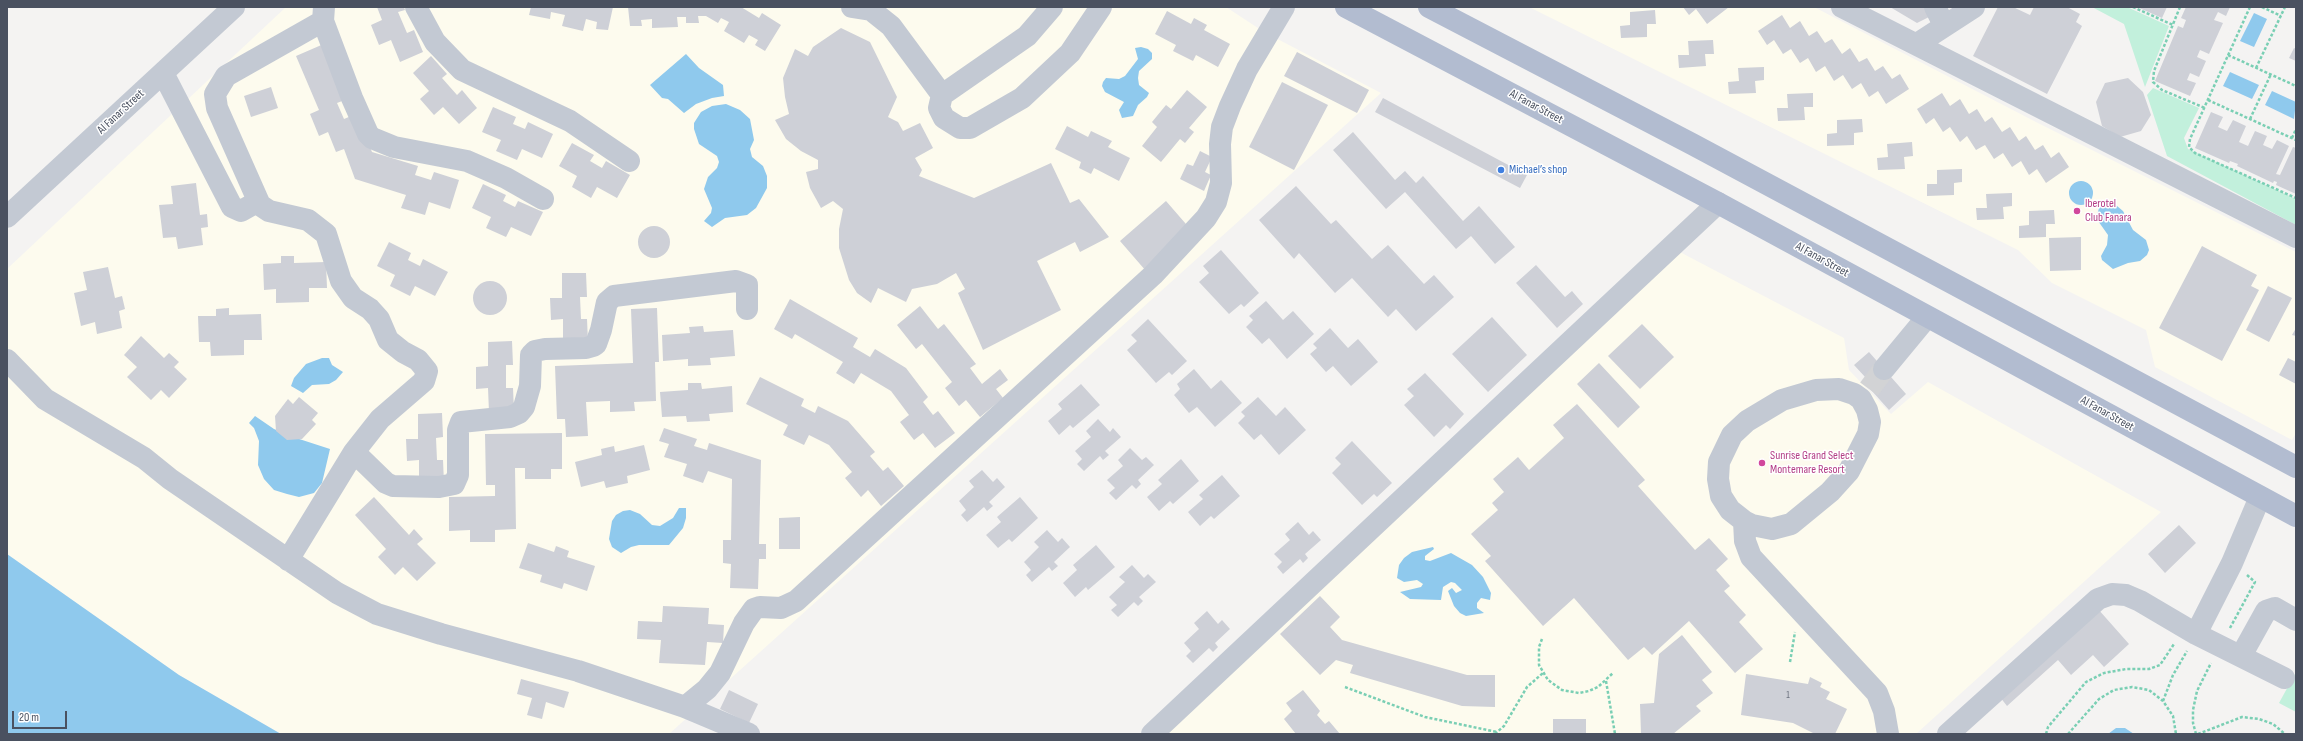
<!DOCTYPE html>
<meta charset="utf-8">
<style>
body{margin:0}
#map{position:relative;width:2303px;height:741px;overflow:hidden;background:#f4f3f2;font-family:"Sofia Sans Condensed",sans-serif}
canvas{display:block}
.frame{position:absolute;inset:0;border:8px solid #4a5160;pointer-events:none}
.scale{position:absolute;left:12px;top:711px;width:55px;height:18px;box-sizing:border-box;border:2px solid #4a5160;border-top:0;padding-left:5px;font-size:12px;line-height:14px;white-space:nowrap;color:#4a5160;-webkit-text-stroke:3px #fff;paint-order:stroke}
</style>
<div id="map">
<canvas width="2303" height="741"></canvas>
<div class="frame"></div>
<div class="scale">20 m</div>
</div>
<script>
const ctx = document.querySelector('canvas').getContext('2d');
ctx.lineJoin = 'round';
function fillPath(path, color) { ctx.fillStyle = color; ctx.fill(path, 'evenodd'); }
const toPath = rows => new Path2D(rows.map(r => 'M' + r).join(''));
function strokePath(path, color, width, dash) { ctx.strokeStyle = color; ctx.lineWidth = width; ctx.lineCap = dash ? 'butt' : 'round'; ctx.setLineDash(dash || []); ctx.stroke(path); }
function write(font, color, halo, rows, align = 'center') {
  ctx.font = font + ' "Sofia Sans Condensed",sans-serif'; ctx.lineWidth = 3; ctx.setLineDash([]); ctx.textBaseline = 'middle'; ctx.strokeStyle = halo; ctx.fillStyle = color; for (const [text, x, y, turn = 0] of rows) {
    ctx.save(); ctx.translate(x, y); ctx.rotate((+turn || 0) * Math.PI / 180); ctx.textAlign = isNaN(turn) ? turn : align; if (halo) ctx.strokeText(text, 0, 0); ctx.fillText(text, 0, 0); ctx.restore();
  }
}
const commercial = toPath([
 [286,7,1226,7,1264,32,1381,93,669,734,281,734,179,675,7,554,7,269],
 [1529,7,1814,7,2036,122,2296,252,2296,433,2292,440,2155,367,2146,330,2052,283,2018,250],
 [1676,250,1844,338,1849,370,1891,414,1928,382,2161,512,1916,734,1163,734]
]);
const green = toPath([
 [2092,7,2127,7,2169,26,2145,87,2124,24],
 [2153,88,2199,108,2184,138,2188,149,2296,199,2296,225,2167,156,2147,95],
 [2296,672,2296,712,2279,703]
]);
const water = toPath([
 [2254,13,2267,19,2254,47,2240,41],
 [1141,47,1148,49,1152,53,1152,59,1139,71,1138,78,1139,85,1149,93,1147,97,1138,105,1133,116,1122,118,1119,110,1124,102,1105,92,1102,86,1103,82,1106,78,1119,79,1125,76,1138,59,1135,48],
 [686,54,699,68,723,85,724,96,712,98,696,104,684,113,668,99,662,98,650,85],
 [2230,72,2259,85,2252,99,2223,86],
 [2272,91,2296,102,2294,119,2265,105],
 [726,104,740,110,750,119,754,140,750,149,752,157,763,166,767,176,767,188,756,208,747,215,725,218,712,227,704,221,711,213,712,208,704,189,708,177,717,168,719,162,717,156,699,144,694,129,694,123,701,112,712,106],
 '2069 193a12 12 0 1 1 24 0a12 12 0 1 1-24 0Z',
 [2111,201,2123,211,2133,230,2146,240,2149,250,2147,255,2140,261,2128,263,2113,269,2102,260,2101,256,2107,245,2108,235,2096,218,2100,205],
 [322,358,329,358,332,365,343,372,336,380,329,384,312,385,303,393,291,386,294,378,306,364],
 [255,416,274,429,293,437,330,449,322,483,314,493,299,497,287,494,274,490,264,479,258,465,259,441,254,428,249,423],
 [679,508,686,508,686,518,683,528,669,545,639,545,631,547,621,553,612,547,609,539,612,521,616,515,623,511,630,510,640,514,652,525,660,526,673,518],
 [1433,547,1434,549,1425,556,1425,560,1430,561,1451,553,1472,565,1483,577,1491,593,1490,600,1481,598,1477,603,1477,608,1484,613,1466,616,1460,613,1454,606,1448,591,1452,588,1456,593,1462,590,1455,583,1451,582,1443,587,1441,600,1410,599,1400,592,1421,587,1423,584,1417,580,1404,582,1397,578,1399,565,1404,558,1412,552],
 [7,554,179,675,281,734,7,734],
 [2116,728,2125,728,2134,734,2108,734]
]);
const building = toPath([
 [377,7,404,7,405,10,398,12,407,33,414,30,423,52,400,62,391,40,379,45,371,25,382,20],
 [531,7,613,7,608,30,596,29,597,22,586,19,583,31,562,26,565,15,551,12,550,19,529,15],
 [628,7,741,7,759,18,762,13,781,25,765,51,755,45,758,40,749,35,744,43,724,31,729,22,721,18,718,23,706,16,698,16,699,23,686,23,686,17,677,17,678,27,652,28,652,19,641,20,642,26,630,26],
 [1683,7,1729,7,1707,24,1696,9,1689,15],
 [1890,7,1931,7,1935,14,1917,23],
 [1998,7,2013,7,2030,15,2034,7,2067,7,2080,14,2076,22,2082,26,2047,94,1973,56],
 [2137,7,2167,7,2162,18],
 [2186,7,2230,7,2226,16,2218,12,2214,20,2223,23,2209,54,2200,50,2197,57,2206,61,2199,77,2190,73,2187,80,2196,83,2190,96,2155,81,2178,26,2183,28,2186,20,2181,18],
 [1655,10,1656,24,1647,24,1647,37,1621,38,1620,26,1630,25,1630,12],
 [1167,11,1191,24,1194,18,1207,25,1204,30,1230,44,1218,67,1196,55,1193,61,1173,51,1176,45,1155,34],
 [1782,15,1790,28,1800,21,1809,36,1817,31,1825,43,1832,39,1842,54,1850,48,1859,62,1867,58,1875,71,1883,66,1892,79,1900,74,1909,89,1886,104,1878,91,1869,97,1861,83,1852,89,1843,75,1834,81,1825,66,1816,72,1808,58,1800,63,1791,49,1783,54,1774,40,1767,45,1758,31],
 [841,28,870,42,897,97,888,117,898,122,903,131,920,123,933,148,915,158,922,170,919,176,974,198,1051,163,1070,203,1079,199,1109,237,1080,252,1075,242,1037,261,1061,310,983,350,958,293,965,289,956,273,937,284,912,289,906,302,878,288,871,303,857,293,849,280,839,248,839,229,843,209,833,201,821,208,810,188,806,172,818,169,818,160,801,151,786,139,775,120,789,114,785,97,783,78,795,49,808,56,813,47],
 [1713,40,1714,54,1705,54,1706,66,1679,68,1678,55,1689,55,1688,41],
 [326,43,350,98,337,103,344,119,356,114,372,152,418,166,415,175,431,180,434,172,459,180,450,209,429,202,425,215,401,208,406,195,355,179,344,149,336,152,328,132,319,136,310,114,319,110,296,56],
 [2294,48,2296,49,2296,61,2289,58],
 [1297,52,1369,90,1357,113,1284,76],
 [431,56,447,74,442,78,457,95,462,90,477,108,459,124,443,107,434,115,420,99,429,91,413,73],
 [1764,67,1764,80,1755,81,1756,93,1729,94,1728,82,1739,81,1738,68],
 [2128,78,2143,92,2151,115,2141,131,2120,137,2102,126,2096,102,2105,83],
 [1282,82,1328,105,1294,170,1249,147],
 [271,87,278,108,251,117,244,96],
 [1187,90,1207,107,1189,128,1194,132,1185,143,1180,139,1161,162,1142,146,1157,127,1152,122,1166,105,1171,109],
 [1813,93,1813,107,1804,107,1805,120,1778,121,1777,108,1788,108,1787,94],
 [1942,93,1950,106,1960,99,1969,114,1977,109,1985,122,1992,117,2002,132,2010,127,2019,141,2026,136,2035,150,2043,145,2051,158,2059,152,2069,167,2046,183,2037,169,2029,175,2021,161,2012,167,2003,153,1994,159,1985,145,1976,150,1967,136,1960,142,1950,127,1943,132,1934,118,1926,124,1917,109],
 [1383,98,1527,175,1520,188,1375,112],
 [493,107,516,117,513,124,525,129,528,122,553,134,542,158,522,149,517,160,496,151,501,140,482,132],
 [2211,112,2223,117,2218,127,2227,131,2233,120,2246,126,2239,142,2248,146,2255,131,2267,136,2263,145,2272,149,2277,140,2289,146,2276,174,2280,175,2293,147,2296,148,2296,194,2276,185,2277,182,2274,181,2273,183,2237,166,2238,164,2230,161,2229,163,2195,148],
 [1862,119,1863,132,1854,133,1854,145,1827,146,1827,134,1837,133,1837,120],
 [1067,126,1088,137,1091,131,1112,141,1108,147,1130,158,1119,181,1094,168,1091,174,1079,168,1081,162,1055,149],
 [1353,132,1395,180,1405,171,1416,183,1423,176,1463,221,1479,206,1515,247,1495,264,1471,236,1456,249,1405,192,1386,209,1333,150],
 [1912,142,1913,156,1904,157,1905,169,1878,170,1877,158,1888,157,1887,144],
 [572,143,594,155,590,161,602,168,606,161,630,175,617,198,597,187,591,198,572,187,577,176,559,166],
 [1200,151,1212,157,1205,172,1211,175,1204,191,1180,179,1187,164,1193,166],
 [1962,169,1962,182,1954,183,1954,195,1927,196,1927,184,1937,184,1937,170],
 [196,183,200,215,207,214,208,227,201,228,203,245,178,249,176,237,163,238,159,205,173,204,171,186],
 [483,184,506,195,503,201,515,207,518,201,543,212,531,236,511,227,506,237,486,228,491,217,472,208],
 [1296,186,1331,224,1336,220,1372,259,1388,245,1424,284,1434,275,1454,297,1416,331,1396,309,1388,317,1352,278,1335,293,1299,253,1294,259,1259,220],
 [2012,193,2012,206,2003,207,2004,219,1977,220,1976,208,1987,208,1986,194],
 [1166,201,1192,231,1146,271,1120,241],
 [2054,210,2055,224,2046,224,2046,237,2019,238,2019,226,2029,225,2029,211],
 '638 242a16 16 0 1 1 32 0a16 16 0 1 1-32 0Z',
 [2081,237,2081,270,2050,271,2049,238],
 [389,242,411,253,408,260,420,266,423,259,448,272,435,296,415,286,410,296,390,286,395,275,377,266],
 [2202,246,2257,275,2251,286,2259,290,2222,361,2159,328],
 [1221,250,1259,293,1244,307,1241,304,1229,314,1199,282,1209,273,1203,266],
 [281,256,294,256,294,263,326,262,327,288,309,288,309,302,276,303,276,289,264,290,263,264,281,263],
 [1536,265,1565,297,1572,291,1583,304,1557,328,1516,283],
 [108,267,115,298,122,296,125,309,119,311,122,328,97,334,95,322,81,326,74,293,87,290,83,272],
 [562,273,586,273,587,297,580,297,581,319,587,319,588,342,563,343,563,319,551,320,550,298,562,298],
 '473 298a17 17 0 1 1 34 0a17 17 0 1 1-34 0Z',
 [2268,286,2292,298,2269,342,2246,330],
 [790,299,858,338,853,347,870,357,875,349,906,368,928,397,923,402,933,415,938,411,955,433,935,448,923,433,914,440,900,422,909,415,891,391,861,373,854,384,836,373,843,362,795,334,792,339,774,329],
 [1266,301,1283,320,1293,311,1314,334,1287,359,1269,338,1262,344,1246,327,1253,320,1249,316],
 [920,306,938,329,944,324,976,364,970,368,982,384,1000,369,1008,380,996,389,1003,398,980,417,966,400,959,406,945,388,952,382,922,344,916,349,897,325],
 [229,308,229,315,261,314,262,340,244,340,244,355,211,356,210,342,199,342,198,316,216,316,216,309],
 [657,308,659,362,655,362,656,401,634,402,635,411,610,412,610,401,586,402,588,436,566,437,565,419,557,419,555,366,633,363,631,309],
 [1492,317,1527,355,1488,392,1452,354],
 [1148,319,1187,361,1172,375,1169,372,1156,383,1127,350,1137,341,1131,335],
 [1642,324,1674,357,1640,389,1608,356],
 [703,326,704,332,733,330,735,356,710,358,711,365,688,366,688,359,663,361,662,335,690,333,689,327],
 [1330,328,1348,348,1358,339,1378,362,1351,386,1333,366,1326,372,1310,354,1317,348,1313,344],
 [2296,328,2296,336,2292,335],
 [141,336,164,358,169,353,179,362,174,367,187,379,169,398,161,390,151,400,127,377,137,367,124,355],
 [512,341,513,365,506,365,506,388,513,388,514,411,489,412,488,388,476,389,476,367,488,366,488,342],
 [1869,352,1906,394,1889,410,1863,381,1866,378,1854,365],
 [2288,358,2296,362,2296,384,2279,375],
 [1599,363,1640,407,1618,428,1577,384],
 [1194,369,1211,389,1221,380,1242,403,1215,427,1197,407,1189,413,1174,395,1180,389,1177,384],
 [1425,373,1464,414,1450,429,1446,425,1434,437,1404,405,1414,396,1407,389],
 [760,377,804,399,801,406,815,413,818,406,848,421,875,452,870,456,883,471,888,467,904,486,881,506,868,490,861,497,845,478,852,472,829,445,809,435,804,445,783,435,788,425,746,404],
 [688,383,701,383,702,389,732,386,733,412,709,414,710,421,687,422,686,416,662,417,660,392,688,390],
 [1081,384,1100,405,1073,428,1070,425,1059,435,1048,421,1062,409,1058,404],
 [299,397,318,413,312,420,316,424,302,439,287,440,276,431,275,416,288,399,293,404],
 [1258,397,1276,416,1285,407,1306,430,1279,455,1261,434,1254,440,1238,423,1245,416,1241,412],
 [1577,404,1645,480,1638,486,1695,550,1709,538,1728,559,1716,570,1730,586,1724,591,1746,615,1739,622,1763,649,1735,673,1689,621,1652,655,1644,647,1628,660,1574,598,1543,626,1485,561,1491,556,1471,534,1498,510,1492,503,1504,492,1493,479,1518,457,1529,470,1564,438,1553,425],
 [442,413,443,437,436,438,437,460,443,460,444,483,419,484,419,460,407,461,406,439,418,439,418,414],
 [1098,419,1110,432,1113,428,1121,437,1105,451,1109,455,1103,460,1100,456,1084,471,1077,464,1082,459,1075,451,1091,437,1086,431],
 [664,428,697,439,694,446,707,450,709,443,761,460,759,544,766,544,766,559,759,559,758,589,730,588,731,564,723,563,723,540,731,540,732,479,708,471,703,483,683,476,687,464,664,457,669,444,659,441],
 [562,433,562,469,551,469,551,479,525,479,525,468,515,468,516,529,495,530,495,542,470,542,470,530,449,531,449,497,495,496,495,485,486,485,485,434],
 [1352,441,1392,483,1377,497,1374,494,1362,505,1332,473,1341,464,1335,458],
 [644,445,650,470,627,476,628,483,606,488,604,481,581,487,575,462,602,455,601,449,614,446,615,452],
 [1130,448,1142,460,1146,457,1154,465,1138,480,1141,484,1136,489,1132,485,1116,500,1109,493,1115,488,1107,480,1123,466,1118,460],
 [1181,459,1199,481,1173,504,1170,501,1159,511,1147,497,1162,484,1158,480],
 [982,470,993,482,997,478,1005,487,989,502,993,506,987,511,984,507,967,522,961,515,966,510,959,501,974,487,969,481],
 [1222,475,1240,496,1214,519,1211,516,1200,526,1188,512,1203,499,1199,495],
 [374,497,409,535,414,529,423,539,417,544,436,563,417,581,403,567,395,575,378,557,386,549,355,515],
 [1020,497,1038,518,1012,542,1009,539,998,548,986,535,1001,522,997,517],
 [800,517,800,549,779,549,779,518],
 [1298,522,1309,535,1313,531,1321,540,1305,554,1308,558,1303,563,1300,559,1283,574,1277,567,1282,562,1274,554,1290,540,1285,534],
 [2179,525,2196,543,2165,573,2148,554],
 [1047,530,1058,542,1062,538,1070,547,1054,562,1058,566,1052,571,1049,567,1032,582,1026,575,1031,570,1024,562,1039,547,1034,542],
 [528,543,554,552,556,546,569,551,567,557,595,566,587,591,564,583,562,589,540,582,542,575,519,568],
 [1096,545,1115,567,1088,590,1086,587,1075,597,1063,583,1077,570,1073,565],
 [1132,565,1144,578,1148,574,1156,582,1139,597,1143,601,1138,606,1134,602,1118,617,1111,610,1117,605,1109,597,1125,582,1119,577],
 [1320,596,1340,617,1330,627,1342,640,1467,675,1495,675,1495,707,1462,706,1350,673,1353,665,1336,660,1320,675,1280,634],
 [663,606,709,608,708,624,724,625,723,643,707,642,705,665,659,663,661,640,637,639,638,621,662,622],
 [2098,609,2129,644,2104,667,2093,655,2071,675,2058,660,2007,706,2000,697],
 [1207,611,1218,624,1222,620,1230,629,1215,643,1218,647,1213,652,1209,648,1193,663,1186,656,1191,651,1184,643,1199,629,1194,623],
 [1682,635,1712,672,1702,680,1713,693,1696,706,1701,711,1673,734,1641,734,1640,704,1654,703,1659,654],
 [1746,674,1808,684,1810,677,1822,683,1820,687,1830,692,1826,699,1847,709,1835,734,1815,734,1793,723,1741,715],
 [521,679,569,692,564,708,546,702,542,719,527,715,532,698,517,694],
 [729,690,758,704,749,723,720,709],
 [1303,690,1320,711,1317,715,1325,724,1329,721,1340,734,1296,734,1284,719,1292,711,1286,703],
 [1553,719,1586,719,1586,734,1553,734]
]);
const minorTunnel = toPath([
 [1869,389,1884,369]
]);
const path = toPath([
 [2133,7,2173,25],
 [2180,7,2154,71,2153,82,2162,90,2205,108],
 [2250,7,2190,139,2189,147,2195,153,2296,198],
 [2262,7,2281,16],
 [2228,55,2296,86],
 [2256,68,2285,7],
 [2208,100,2296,140],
 [2250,119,2271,74],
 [2292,138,2296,129],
 [2230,628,2255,582,2247,575],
 [1542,639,1539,647,1539,665,1548,680,1562,690,1579,693,1589,691,1598,687,1613,673],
 [1790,662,1795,632],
 [1606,681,1615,734],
 [1345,687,1425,717,1497,732],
 [2163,701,2173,675,2187,651],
 [1495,734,1504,726,1527,687,1543,673],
 [2046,734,2048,727,2086,682,2104,673,2126,669,2149,669,2160,665,2174,644],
 [2068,734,2099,699,2114,690,2132,687,2149,690,2163,701,2173,716,2176,734],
 [2196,734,2193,723,2193,710,2197,691,2211,663],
 [2198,734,2242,717,2259,719,2273,724,2285,734]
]);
const minor = toPath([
 [416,7,435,42,462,70,570,121,629,161],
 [852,7,871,10,891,26,942,95],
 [1052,7,1027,36,942,95,939,108,944,118,960,128,970,128,1022,98,1070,53,1101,7],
 [1842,7,2296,237],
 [1935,7,1944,25],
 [323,21,352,98,368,134,372,138,394,147,467,161,506,178,543,199],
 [1917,44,1974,7],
 [163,73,232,207,241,211,257,202],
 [7,217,234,7],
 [7,360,45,399,144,458,170,479,337,593,377,614,441,634,578,671,685,707,707,689,720,673,744,623,754,609,760,607,781,608,796,601,1153,275,1206,218,1216,202,1221,183,1220,144,1222,127,1230,106,1247,69,1284,7],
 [1884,369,1927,317],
 [1839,389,1854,394,1861,399,1867,410,1870,422,1868,434,1849,471,1830,492,1791,524,1772,529,1752,525,1744,521,1730,510,1721,496,1718,479,1719,462,1732,435,1747,421,1782,400,1816,390,1839,389],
 [354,452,386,483,393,486,439,487,454,484,458,475,458,430,461,422,510,417,519,413,524,407,530,386,531,355,535,351,545,349,586,348,593,346,596,344,601,330,607,302,614,296,736,281,747,285,747,309],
 [1744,521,1745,541,1751,557,1877,693,1884,711,1888,734],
 [288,560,354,452,380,419,424,381,427,371,418,360,403,352,388,340,379,319,370,309,353,298,341,281,326,234,308,220,269,211,260,205,217,108,215,94,226,76,323,21,324,7],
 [2196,634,2232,563,2260,497],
 [2241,656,2266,611,2275,608,2296,620],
 [685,707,749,734],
 [1152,734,1718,203],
 [1948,734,2098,599,2112,594,2126,595,2140,601,2196,634,2284,678]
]);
const major = toPath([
 [1346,7,1718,203,2296,516],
 [1429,7,1692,144,2296,467]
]);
const markers = [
 [1501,170,4,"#3f7fe0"],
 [2077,211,4,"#d1479c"],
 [1762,463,4,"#d1479c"]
];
const numberNames = [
 ["1",1788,695]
];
const streetNames = [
 ["Al Fanar Street",1536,107,28],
 ["Al Fanar Street",121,112,-43],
 ["Al Fanar Street",1822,260,29],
 ["Al Fanar Street",2107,414,29]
];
const shopNames = [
 ["Michael’s shop",1509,170]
];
const hotelNames = [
 ["Iberotel",2085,204],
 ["Club Fanara",2085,218],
 ["Sunrise Grand Select",1770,456],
 ["Montemare Resort",1770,470]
];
fillPath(commercial, '#fdfbee');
fillPath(green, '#c2f0dc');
fillPath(water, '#8fc9ed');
fillPath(building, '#ced0d7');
strokePath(minorTunnel, '#d2d3d5', 22, [22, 11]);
strokePath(path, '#7acfb4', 2.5, [3, 2]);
strokePath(minor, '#c3c9d3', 22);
strokePath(major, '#b2bcd0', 22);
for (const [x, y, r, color] of markers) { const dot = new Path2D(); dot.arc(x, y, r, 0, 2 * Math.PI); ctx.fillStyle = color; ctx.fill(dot); strokePath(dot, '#fff', 1.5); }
write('10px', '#6b717e', null, numberNames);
write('12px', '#4a5160', '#fff', streetNames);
write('12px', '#366cbe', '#fff', shopNames, 'left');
write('12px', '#b23c85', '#fff', hotelNames, 'left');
</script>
